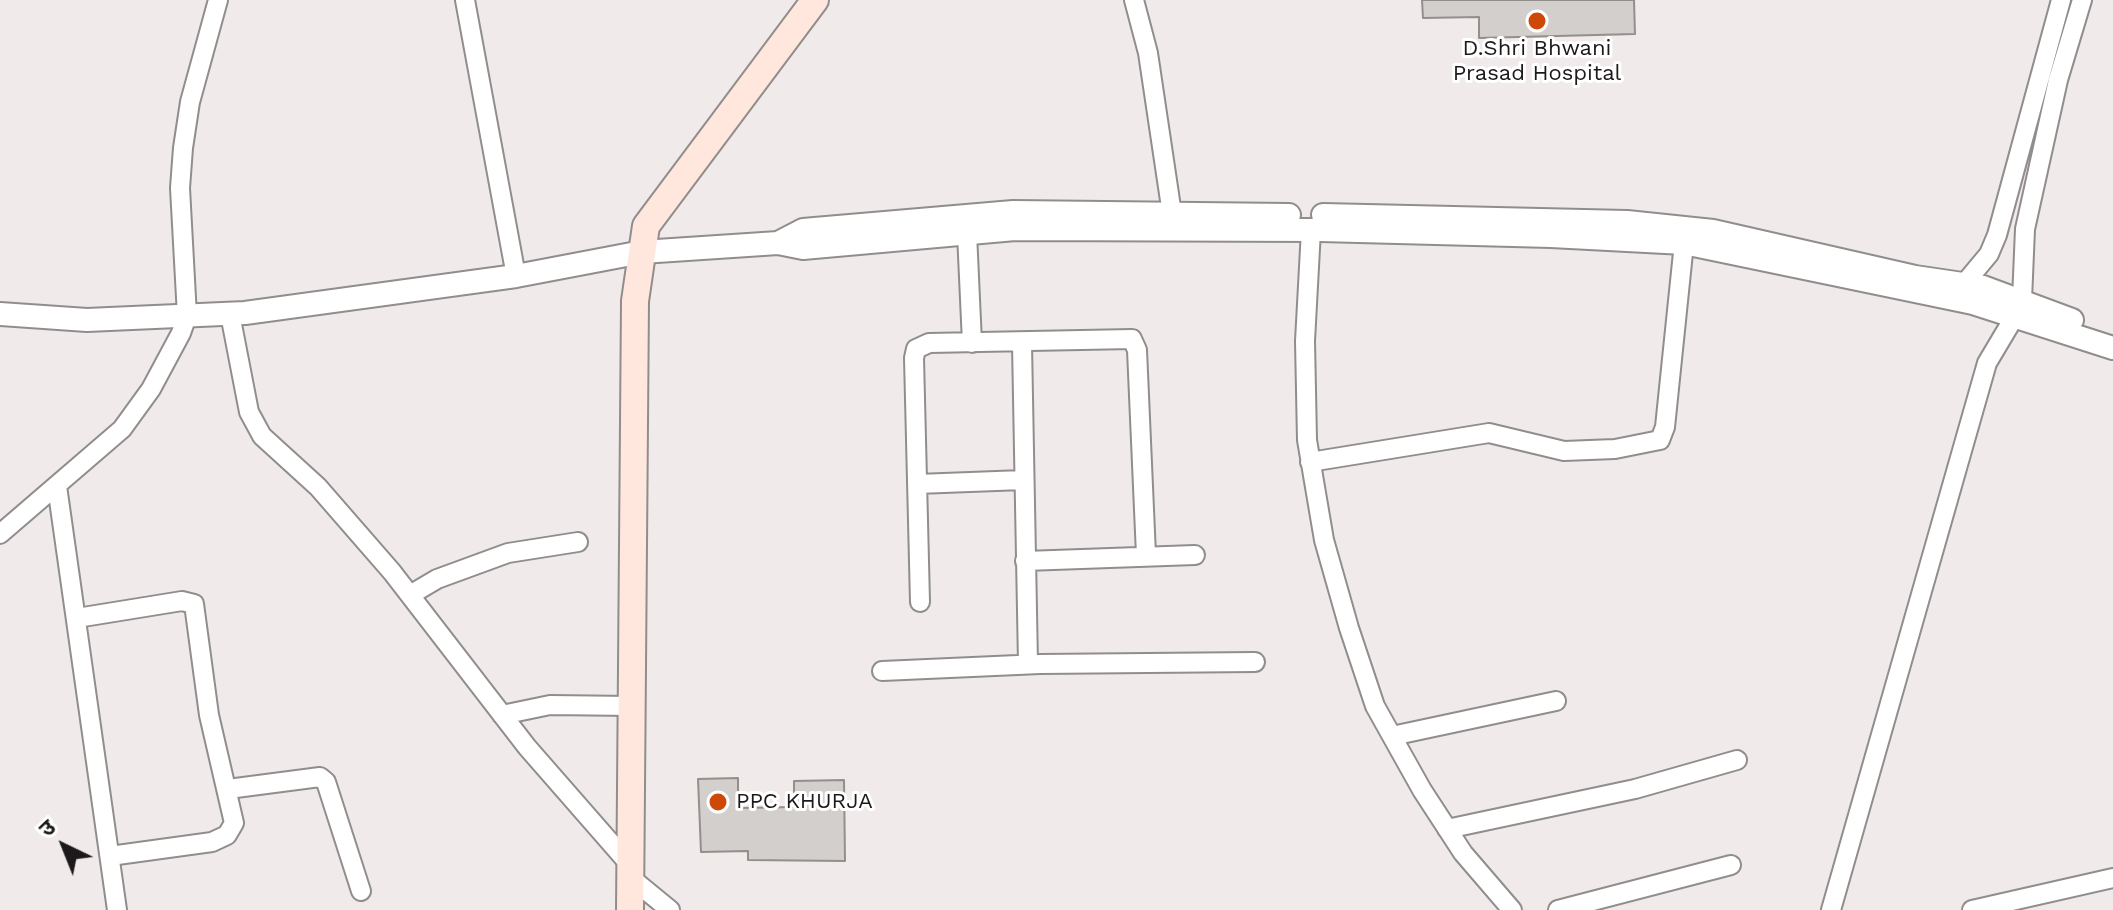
<!DOCTYPE html>
<meta charset="utf-8">
<style>
body{margin:0}
#map{position:relative;width:2113px;height:910px;overflow:hidden;background:#f0ebea;font-family:"Work Sans","Noto Sans Devanagari",sans-serif}
canvas{display:block}
.north{position:absolute;left:24px;top:806px;width:80px;height:80px;-webkit-text-stroke:6px #fff;paint-order:stroke;rotate:317deg;font-size:22px;font-weight:700;line-height:32px;text-align:center;color:#1b1919}
.north::after{content:'';display:block;margin:auto;width:28px;height:36px;background:#1b1919;clip-path:polygon(50% 0,100% 100%,50% 72%,0 100%)}
</style>
<div id="map">
<canvas width="2113" height="910"></canvas>
<div class="north">उ</div>
</div>
<script>
const ctx = document.querySelector('canvas').getContext('2d');
ctx.lineJoin = 'round';
function fillPath(path, color) { ctx.fillStyle = color; ctx.fill(path, 'evenodd'); }
const toPath = rows => new Path2D(rows.map(r => 'M' + r).join(''));
function strokePath(path, color, width, dash) { ctx.strokeStyle = color; ctx.lineWidth = width; ctx.lineCap = dash ? 'butt' : 'round'; ctx.setLineDash(dash || []); ctx.stroke(path); }
function write(font, color, halo, rows, align = 'center') {
  ctx.font = font + ' "Work Sans",sans-serif'; ctx.lineWidth = 6; ctx.setLineDash([]); ctx.textBaseline = 'middle'; ctx.strokeStyle = halo; ctx.fillStyle = color; for (const [text, x, y, turn = 0] of rows) {
    ctx.save(); ctx.translate(x, y); ctx.rotate((+turn || 0) * Math.PI / 180); ctx.textAlign = isNaN(turn) ? turn : align; if (halo) ctx.strokeText(text, 0, 0); ctx.fillText(text, 0, 0); ctx.restore();
  }
}
const building = toPath([
 [1422,0,1634,0,1635,34,1479,38,1479,17,1423,18,1422,0],
 [738,778,738,808,794,807,794,781,844,780,845,861,748,860,748,851,701,852,698,779,738,778]
]);
const minor = toPath([
 [465,0,516,276],
 [1134,0,1148,53,1172,214],
 [1311,230,1305,341,1307,440,1324,540,1349,628,1375,706,1422,790,1463,853,1512,910],
 [967,233,972,343],
 [1964,284,1989,254,1997,235,2061,0],
 [2022,300,2025,229,2058,80,2082,0],
 [230,314,249,412,262,436,318,487,392,572,527,747,631,866],
 [1022,344,1028,664],
 [1310,462,1489,433,1564,451,1615,449,1660,440,1665,427,1684,243],
 [917,484,1023,480],
 [57,486,117,910],
 [0,534,122,429,151,389,181,333,187,316,180,188,183,148,190,102,218,0],
 [1025,561,1195,555],
 [410,595,437,579,508,553,578,542],
 [920,602,914,358,916,349,929,343,1132,339,1137,350,1146,555],
 [77,618,182,601,194,604,209,715,234,823,227,835,212,842,110,856],
 [882,671,1040,664,1255,662],
 [502,715,550,705,632,706],
 [1392,736,1556,701],
 [228,789,320,777,326,782,361,891],
 [1447,829,1635,789,1737,760],
 [631,878,670,910],
 [1558,910,1731,865],
 [1831,910,1987,363,2015,316],
 [1972,910,2113,878]
]);
const tertiary = toPath([
 [1323,215,1627,222,1713,231,1915,277,1983,287,2072,320],
 [778,243,803,230,1013,212,1289,215],
 [0,314,87,320,245,313,516,276,642,252,778,243,803,248,1015,229,1320,230,1551,236,1684,243,1973,303,2113,348]
]);
const secondary = toPath([
 [630,910,635,301,646,226,815,0]
]);
const markers = [
 [1537,21,10,"#ce4808"],
 [718,802,10,"#ce4808"]
];
const poiNames = [
 ["D.Shri Bhwani",1537,49],
 ["Prasad Hospital",1537,74],
 ["PPC KHURJA",736,802,"left"]
];
fillPath(building, '#d3cfcd');
strokePath(building, '#938f8d', 2);
strokePath(minor, '#918d8c', 22);
strokePath(tertiary, '#918d8c', 26);
strokePath(secondary, '#918d8c', 30);
strokePath(minor, '#fff', 18);
strokePath(tertiary, '#fff', 22);
strokePath(secondary, '#ffe7de', 26);
for (const [x, y, r, color] of markers) { const dot = new Path2D(); dot.arc(x, y, r, 0, 2 * Math.PI); ctx.fillStyle = color; ctx.fill(dot); strokePath(dot, '#fff', 3); }
write('22px', '#1b1919', '#fff', poiNames);
</script>
